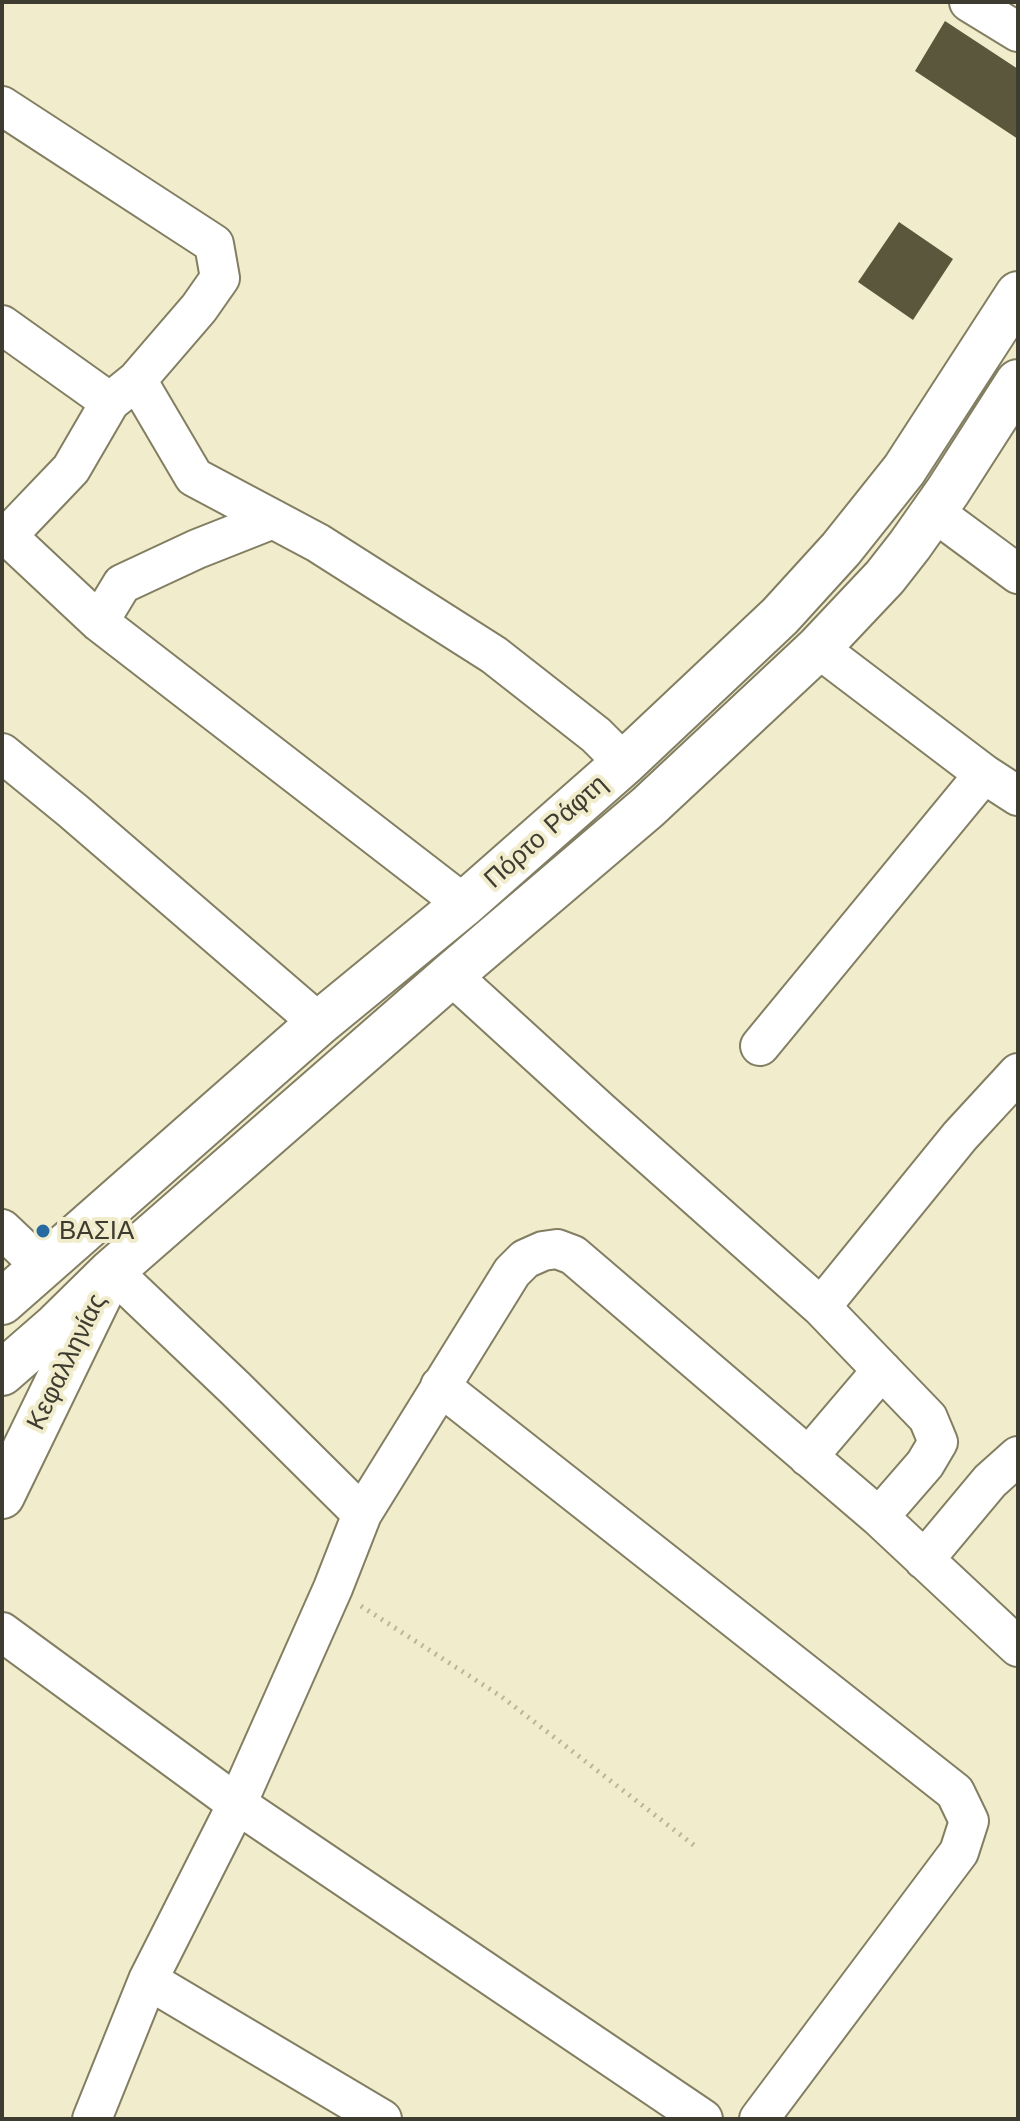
<!DOCTYPE html>
<meta charset="utf-8">
<style>
body{margin:0}
#map{position:relative;width:1020px;height:2121px;overflow:hidden;background:#f0eccc;font-family:"Work Sans",sans-serif}
canvas{display:block}
.frame{position:absolute;inset:0;border:4px solid #3e3c30;pointer-events:none}
</style>
<div id="map">
<canvas width="1020" height="2121"></canvas>
<div class="frame"></div>
</div>
<script>
const ctx = document.querySelector('canvas').getContext('2d');
ctx.lineJoin = 'round';
function fillPath(path, color) { ctx.fillStyle = color; ctx.fill(path, 'evenodd'); }
const toPath = rows => new Path2D(rows.map(r => 'M' + r).join(''));
function strokePath(path, color, width, dash) { ctx.strokeStyle = color; ctx.lineWidth = width; ctx.lineCap = dash ? 'butt' : 'round'; ctx.setLineDash(dash || []); ctx.stroke(path); }
function write(font, color, halo, rows, align = 'center') {
  ctx.font = font + ' "Work Sans",sans-serif'; ctx.lineWidth = 8; ctx.setLineDash([]); ctx.textBaseline = 'middle'; ctx.strokeStyle = halo; ctx.fillStyle = color; for (const [text, x, y, turn = 0] of rows) {
    ctx.save(); ctx.translate(x, y); ctx.rotate((+turn || 0) * Math.PI / 180); ctx.textAlign = isNaN(turn) ? turn : align; if (halo) ctx.strokeText(text, 0, 0); ctx.fillText(text, 0, 0); ctx.restore();
  }
}
const building = toPath([
 [945,21,1018,69,1018,139,915,71],
 [899,222,953,259,913,320,858,282]
]);
const path = toPath([
 [361,1606,502,1697,695,1846]
]);
const minor = toPath([
 [969,2,1018,32],
 [2,106,214,244,220,278,199,308,137,380,110,402,71,469,8,535],
 [2,325,110,402],
 [137,380,194,477,318,543,494,655,596,735,624,763],
 [934,512,1018,574],
 [2,531,99,622,464,904],
 [99,622,122,584,197,549,273,519],
 [818,648,984,774,1018,796],
 [2,753,73,811,319,1023],
 [451,975,600,1111,821,1307,928,1418,938,1442,925,1464,879,1517],
 [760,1046,984,774],
 [2,1229,41,1266],
 [821,1307,960,1136,1018,1073],
 [440,1386,955,1792,969,1821,959,1852,759,2119],
 [808,1457,882,1370],
 [362,1514,512,1272,525,1259,543,1251,557,1249,573,1255,879,1517,1018,1647],
 [924,1560,990,1481,1018,1456],
 [2,1632,237,1804,703,2119],
 [148,1980,382,2119],
 [92,2119,148,1980,237,1804,333,1588,362,1514,235,1388,112,1271]
]);
const tertiary = toPath([
 [2,1496,107,1280]
]);
const secondary = toPath([
 [2,1302,319,1023,464,904,624,763,780,616,841,549,904,470,1018,294],
 [2,1373,57,1325,112,1271,451,975,648,807,818,648,885,577,910,545,948,491,1018,382]
]);
const markers = [
 [43,1231,8,"#276aa0"]
];
const streetNames = [
 ["Πόρτο Ράφτη",546,832,-42],
 ["Κεφαλληνίας",67,1362,-64]
];
const poiNames = [
 ["ΒΑΣΙΑ",59,1231]
];
fillPath(building, '#5a573c');
strokePath(minor, '#827e62', 42);
strokePath(tertiary, '#827e62', 48);
strokePath(secondary, '#827e62', 48);
strokePath(path, '#b9b59b', 5, [2, 6]);
strokePath(minor, '#fff', 38);
strokePath(tertiary, '#fff', 44);
strokePath(secondary, '#fff', 44);
for (const [x, y, r, color] of markers) { const dot = new Path2D(); dot.arc(x, y, r, 0, 2 * Math.PI); ctx.fillStyle = color; ctx.fill(dot); strokePath(dot, '#f0eccc', 3); }
write('26px', '#3e3c30', '#f0eccc', streetNames);
write('26px', '#3e3c30', '#f0eccc', poiNames, 'left');
</script>
